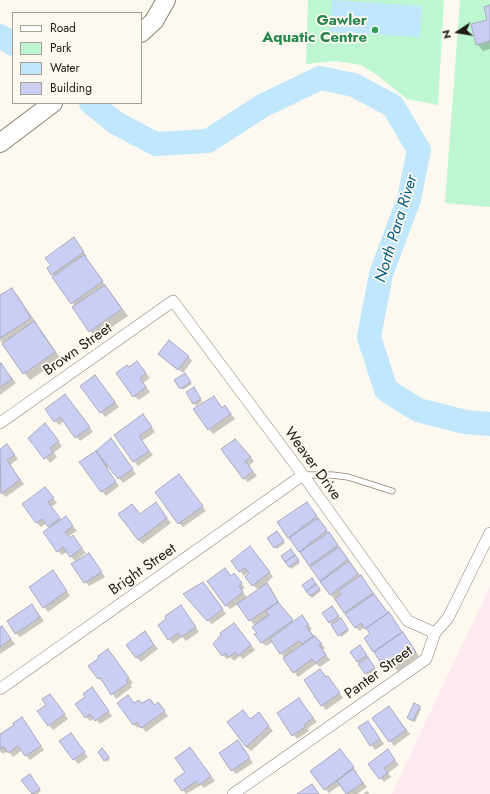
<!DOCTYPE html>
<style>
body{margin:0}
#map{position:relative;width:490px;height:794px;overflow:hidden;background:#fdf9f1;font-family:Jost,sans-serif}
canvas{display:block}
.legend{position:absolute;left:12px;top:12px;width:130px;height:92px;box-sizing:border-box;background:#fdf9f1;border:1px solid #a4a099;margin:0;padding:5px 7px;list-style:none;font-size:12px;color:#1f1b14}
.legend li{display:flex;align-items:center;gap:8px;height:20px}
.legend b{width:20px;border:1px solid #a4a099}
.north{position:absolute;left:438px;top:12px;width:40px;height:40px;-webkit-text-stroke:3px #fdf9f1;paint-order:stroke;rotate:258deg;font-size:11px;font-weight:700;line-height:16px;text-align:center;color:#1f1b14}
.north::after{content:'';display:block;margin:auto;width:14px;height:18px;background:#1f1b14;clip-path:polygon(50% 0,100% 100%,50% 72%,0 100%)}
</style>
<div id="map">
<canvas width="490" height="794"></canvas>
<ul class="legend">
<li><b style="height:5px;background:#fff"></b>Road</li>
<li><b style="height:11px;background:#bef6d2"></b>Park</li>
<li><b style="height:11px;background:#c0e7fc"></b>Water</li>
<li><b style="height:11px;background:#cacef2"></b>Building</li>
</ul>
<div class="north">N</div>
</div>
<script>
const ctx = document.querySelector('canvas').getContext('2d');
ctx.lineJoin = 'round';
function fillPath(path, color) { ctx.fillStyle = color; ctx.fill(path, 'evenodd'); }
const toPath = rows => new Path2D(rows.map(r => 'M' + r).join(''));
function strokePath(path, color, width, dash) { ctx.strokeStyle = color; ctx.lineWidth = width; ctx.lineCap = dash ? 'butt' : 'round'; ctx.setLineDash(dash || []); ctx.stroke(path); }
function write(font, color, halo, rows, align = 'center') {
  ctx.font = font + ' Jost,sans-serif'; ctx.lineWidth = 3.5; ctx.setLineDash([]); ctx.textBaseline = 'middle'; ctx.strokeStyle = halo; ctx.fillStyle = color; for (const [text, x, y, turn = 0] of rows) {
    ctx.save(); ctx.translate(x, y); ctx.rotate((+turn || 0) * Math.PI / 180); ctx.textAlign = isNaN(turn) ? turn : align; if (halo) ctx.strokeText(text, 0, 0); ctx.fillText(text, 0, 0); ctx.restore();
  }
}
const industrial = toPath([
 [490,587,490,794,392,794,443,685]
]);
const green = toPath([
 [308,0,444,0,438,105,407,99,377,75,361,65,335,61,306,64],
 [460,0,490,0,490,207,445,203]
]);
const water = toPath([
 [332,0,422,6,420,37,330,32]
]);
const shadow = toPath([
 [490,6,490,49,483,51,477,44,488,20],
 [74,239,87,256,85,258,128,316,96,338,90,331,75,306,52,274],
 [11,289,18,296,61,359,30,380,0,340,0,297],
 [159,354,188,356,192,361,183,373],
 [137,362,150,378,143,383,150,392,139,400,134,396,129,368],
 [1,364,16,383,0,395,0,365],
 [185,374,192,384,183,390,176,380],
 [95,376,119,407,105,417,81,387],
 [195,390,202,402,196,406,187,392],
 [65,395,93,432,80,441,64,421,59,425,55,421],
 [214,397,222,408,225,406,229,411,235,419,213,434,195,410],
 [147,420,155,432,142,441,153,455,138,466,115,436],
 [49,429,62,446,54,453,57,457,50,463,30,438],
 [111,440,136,474,123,483,110,466,106,469,119,486,106,496,80,462,87,456,89,458],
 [239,444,254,461,249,466,257,476,248,482,243,478],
 [7,445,18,459,10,465,24,484,6,497,0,491,0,450],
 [179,475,206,511,183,527,179,523],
 [49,493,57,503,51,507,61,520,66,517,77,531,69,536,70,539,73,537,86,553,75,561,67,552,62,555,58,551,50,528,46,523,41,527,37,523],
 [307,503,419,656,398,671,393,666,388,670,384,665,365,638,371,634,365,627,360,631,355,627,288,537],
 [156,504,171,523,143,544,138,540,132,505,141,515],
 [279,534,285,543,277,549,275,547],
 [291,550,300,563,291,569,282,556],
 [254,552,273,577,266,583,271,588,282,608,294,622,302,617,312,629,310,631,325,648,323,650,330,660,320,667,316,664,298,677,273,642,266,646,261,642,255,626,238,604,230,609,226,605,238,579,245,588,242,590,247,598,258,590,253,585,249,572,244,576,232,561],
 [89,554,105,577,89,586,85,582],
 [57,576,70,596,48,612,44,607],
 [312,579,321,591,312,598,303,585],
 [207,587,226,614,212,624,207,620],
 [32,605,44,621,20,637,16,633],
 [334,609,349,631,341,637,323,613],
 [185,611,199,632,186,641,182,637,173,644,169,639,168,619],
 [2,627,15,644,0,654,0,628],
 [238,628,255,650,243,659,240,656,234,661,230,657,227,659,223,655],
 [144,632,158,649,141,662,136,657],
 [362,648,376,670,368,676,351,652],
 [108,651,133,683,130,685,132,687,116,699,104,681,103,682,98,678],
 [320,670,332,682,343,698,326,710,311,690],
 [92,689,112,716,100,724,95,718,90,721,86,717,86,697],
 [50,695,68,719,53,730,39,711,47,705],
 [299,699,317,722,308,728,309,731,297,739,278,714],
 [150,700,155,706,158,703,168,716,146,732,141,726,138,728,133,724,141,704],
 [389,707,410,734,394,746,373,719],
 [420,707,421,709,415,722,410,719],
 [243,711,251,720,259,714,273,731,251,751,246,747],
 [21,718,44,750,30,760,22,750,13,757,8,751,3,754,0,751,0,734,16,725],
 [368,722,384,744,375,750,359,728],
 [71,734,88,757,78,764,61,741],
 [238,741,253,763,236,774,232,770],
 [190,748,215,781,204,788,201,785,186,794,175,780,186,772],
 [340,750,357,772,356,773,367,787,357,794,347,794,340,785,329,793,325,789],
 [104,751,110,759,107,762,105,760],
 [388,751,399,765,388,773,391,777,384,782,380,778],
 [31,777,41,791,37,794,32,794],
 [367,791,370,794,363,794]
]);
const river = toPath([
 [0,36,13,44],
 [91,103,116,123,156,144,208,141,262,106,320,78,354,85,393,106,419,150,409,199,381,274,369,337,386,390,418,410,465,422,490,424]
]);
const building = toPath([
 [490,5,490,41,476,45,471,24,487,20,484,7,490,5],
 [74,237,84,252,51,275,47,268,51,265,45,258,74,237],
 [84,255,103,281,71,304,52,277,84,255],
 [105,285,122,309,89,332,72,307,105,285],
 [12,288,31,318,0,338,0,295,12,288],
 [34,321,55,352,23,374,2,344,34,321],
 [169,340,189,356,178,370,158,354,169,340],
 [137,361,146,373,140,378,146,387,133,397,116,373,127,365,129,367,137,361],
 [1,363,12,379,0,387,0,364,1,363],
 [185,373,191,382,180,389,174,380,185,373],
 [95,375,115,402,100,413,80,386,95,375],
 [194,387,201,399,193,404,186,392,194,387],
 [65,394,90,427,75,438,60,417,54,422,45,409,65,394],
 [214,396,222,408,225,405,231,414,208,430,193,409,214,396],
 [143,414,152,427,139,436,149,451,133,462,114,435,143,414],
 [45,423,59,441,50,448,53,452,44,459,28,438,45,423],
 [111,438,133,469,118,479,96,451,111,438],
 [235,439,251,457,245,461,253,471,243,479,221,449,235,439],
 [7,444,15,455,7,460,20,480,1,494,0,449,7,444],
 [96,451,116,482,101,492,79,462,96,451],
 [179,474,203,506,178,524,155,492,179,474],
 [45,487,54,498,48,502,60,518,48,527,42,519,36,523,22,504,45,487],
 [156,502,167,518,138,540,118,514,132,504,140,514,156,502],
 [307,502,317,516,288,538,277,522,307,502],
 [66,516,73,526,65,532,70,538,73,535,82,548,70,557,63,547,57,552,43,532,66,516],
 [318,518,327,530,299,552,289,538,318,518],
 [277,531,284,541,274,548,267,538,277,531],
 [329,532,338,545,309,566,300,552,329,532],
 [250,546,270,572,252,586,245,577,249,573,245,568,239,572,231,561,250,546],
 [339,547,348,559,320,581,310,567,339,547],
 [291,549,295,555,285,562,281,556,291,549],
 [89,553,102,572,84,583,71,564,89,553],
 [295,555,299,560,289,567,285,562,295,555],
 [349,561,358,574,330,595,320,582,349,561],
 [225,568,231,576,234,573,242,583,239,586,243,592,225,606,207,581,225,568],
 [53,570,67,591,43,608,29,587,53,570],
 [361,575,373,593,344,613,335,599,341,595,338,591,361,575],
 [312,578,316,584,306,591,302,585,312,578],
 [203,582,223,609,207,621,183,594,203,582],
 [267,583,278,602,249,621,237,604,267,583],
 [316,584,320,589,310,596,306,591,316,584],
 [374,594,388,613,365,629,361,623,355,628,345,614,374,594],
 [278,602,293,620,261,643,254,634,257,633,252,627,269,615,266,611,278,602],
 [32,604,40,617,15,634,7,621,32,604],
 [181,605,196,627,181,637,178,633,168,640,158,625,166,619,165,616,181,605],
 [332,606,339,616,329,623,322,613,332,606],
 [389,612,402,632,373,652,364,638,370,634,366,628,389,612],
 [302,615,309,625,306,626,313,636,302,644,299,641,280,654,270,639,302,615],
 [341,618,348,629,338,636,331,625,341,618],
 [234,623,251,645,238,656,235,652,229,657,225,653,222,656,213,644,221,635,220,633,234,623],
 [2,626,11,639,0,647,0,627,2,626],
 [145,631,154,645,136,658,126,645,145,631],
 [403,632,416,652,393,667,389,662,383,666,374,652,403,632],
 [315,636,322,644,319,645,326,655,315,663,312,659,293,673,283,658,315,636],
 [360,645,367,655,357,662,350,652,360,645],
 [108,649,129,678,126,680,128,683,111,695,100,677,98,679,88,666,99,658,98,656,108,649],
 [368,657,375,668,365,674,358,664,368,657],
 [320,669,326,677,328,676,340,693,321,706,304,680,320,669],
 [92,687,109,711,95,721,90,714,85,718,75,704,85,697,83,694,92,687],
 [50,694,65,714,48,726,37,711,46,705,42,699,50,694],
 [128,695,134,703,139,700,141,703,150,699,155,705,158,702,165,711,141,728,137,722,133,725,117,703,128,695],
 [299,698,313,718,305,724,305,727,292,736,277,713,299,698],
 [414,703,420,706,413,721,407,718,414,703],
 [389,706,406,730,389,742,372,718,389,706],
 [243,710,250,719,259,712,269,726,246,747,227,722,243,710],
 [22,717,41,746,25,756,18,746,8,753,4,747,0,749,0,734,14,725,13,723,22,717],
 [368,721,380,739,370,746,358,727,368,721],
 [71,733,85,752,73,760,59,741,71,733],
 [238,740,250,758,231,771,219,753,238,740],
 [190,747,211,776,199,785,196,781,182,791,174,780,185,772,175,758,190,747],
 [102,748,109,757,104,761,98,752,102,748],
 [340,749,354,767,324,790,310,771,340,749],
 [388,749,395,760,384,768,388,773,379,779,368,764,388,749],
 [353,769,363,783,346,794,337,781,353,769],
 [30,774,40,789,32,794,21,780,30,774],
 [312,784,319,794,297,794,312,784]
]);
const service = toPath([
 [303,475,332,475,348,477,392,491]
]);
const minor = toPath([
 [0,423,173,301,303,475,408,621,435,633],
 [0,689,303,475],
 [233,794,426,659,435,633,448,618,490,533]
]);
const primary = toPath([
 [141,33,154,21,166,0],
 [0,143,53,103]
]);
const markers = [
 [375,30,4,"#2e9e5b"]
];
const leisureNames = [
 ["Gawler",367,21],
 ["Aquatic Centre",367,38]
];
const streetNames = [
 ["Brown Street",78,350,-35],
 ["Weaver Drive",312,464,54],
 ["Bright Street",143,570,-35],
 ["Panter Street",379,673,-36]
];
const waterNames = [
 ["North Para River",397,229,-73]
];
fillPath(industrial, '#fde9f0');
fillPath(green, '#bef6d2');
fillPath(water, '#c0e7fc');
fillPath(shadow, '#0003');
strokePath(river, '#c0e7fc', 24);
fillPath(building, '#cacef2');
strokePath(building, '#a9acc0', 1);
strokePath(service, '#8d8270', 7);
strokePath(minor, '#8d8270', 12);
strokePath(primary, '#8d8270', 20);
strokePath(service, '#fff', 5.5);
strokePath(minor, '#fff', 11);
strokePath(primary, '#fff', 18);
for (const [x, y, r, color] of markers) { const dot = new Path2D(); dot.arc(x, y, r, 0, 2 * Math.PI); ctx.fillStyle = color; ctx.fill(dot); strokePath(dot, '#fdf9f1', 1.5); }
write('bold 15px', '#27864d', '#fdf9f1', leisureNames, 'right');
write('15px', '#1f1b14', '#fdf9f1', streetNames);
write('italic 16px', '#035f82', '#fdf9f1', waterNames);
</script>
